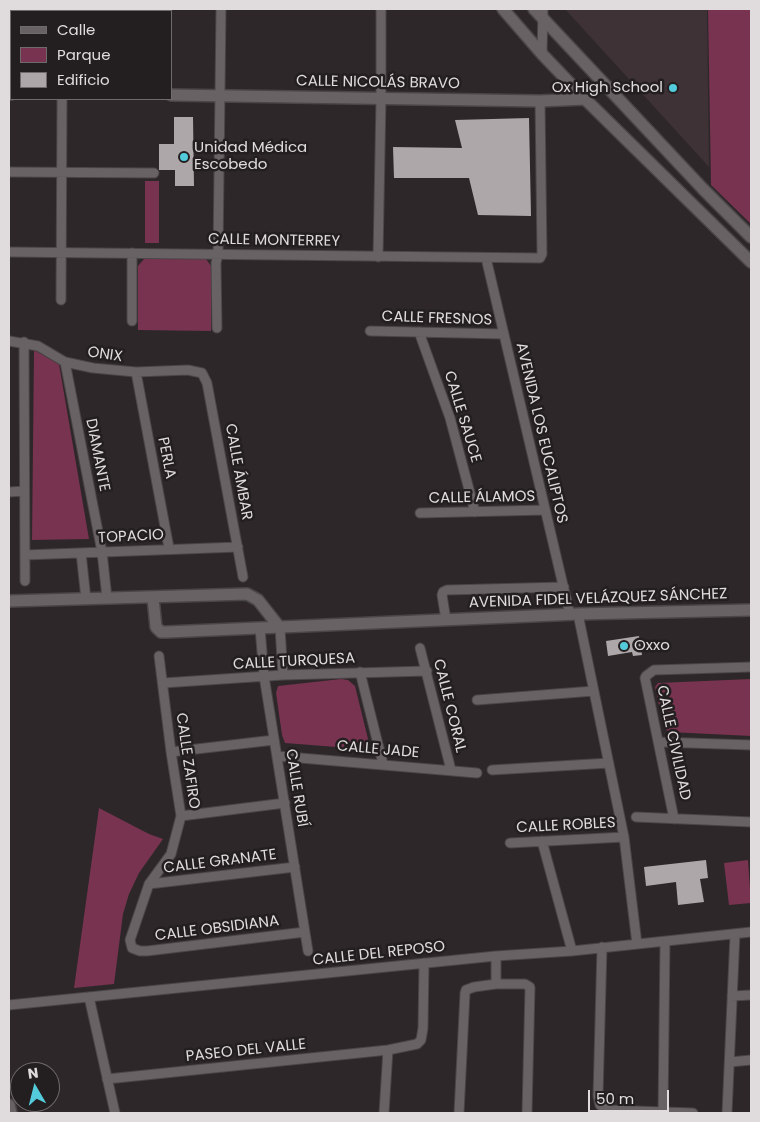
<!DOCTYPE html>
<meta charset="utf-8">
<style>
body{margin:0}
#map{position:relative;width:760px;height:1122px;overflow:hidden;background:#2d2729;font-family:Poppins,sans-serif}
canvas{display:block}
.frame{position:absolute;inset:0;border:10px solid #e0dcdd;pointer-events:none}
.legend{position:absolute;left:10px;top:10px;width:162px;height:90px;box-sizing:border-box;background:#231e1f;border:1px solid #6f6a6b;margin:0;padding:6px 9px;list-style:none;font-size:15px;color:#e0dcdd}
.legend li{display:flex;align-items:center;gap:10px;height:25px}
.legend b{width:25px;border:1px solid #6f6a6b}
.north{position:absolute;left:10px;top:1062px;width:50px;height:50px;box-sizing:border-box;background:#231e1f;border:1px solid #6f6a6b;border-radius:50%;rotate:352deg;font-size:14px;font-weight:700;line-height:20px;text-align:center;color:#e0dcdd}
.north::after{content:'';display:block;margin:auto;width:18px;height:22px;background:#53cbda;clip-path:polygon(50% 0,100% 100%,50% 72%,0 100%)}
.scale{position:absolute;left:588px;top:1090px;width:81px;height:22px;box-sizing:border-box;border:2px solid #e0dcdd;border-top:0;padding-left:6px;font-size:15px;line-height:18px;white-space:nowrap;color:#e0dcdd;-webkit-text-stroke:4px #231e1f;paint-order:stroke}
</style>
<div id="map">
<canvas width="760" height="1122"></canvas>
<div class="frame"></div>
<ul class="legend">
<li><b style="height:6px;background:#696265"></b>Calle</li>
<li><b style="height:14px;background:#77334f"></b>Parque</li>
<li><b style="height:14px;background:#aea7a9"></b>Edificio</li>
</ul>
<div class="north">N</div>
<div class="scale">50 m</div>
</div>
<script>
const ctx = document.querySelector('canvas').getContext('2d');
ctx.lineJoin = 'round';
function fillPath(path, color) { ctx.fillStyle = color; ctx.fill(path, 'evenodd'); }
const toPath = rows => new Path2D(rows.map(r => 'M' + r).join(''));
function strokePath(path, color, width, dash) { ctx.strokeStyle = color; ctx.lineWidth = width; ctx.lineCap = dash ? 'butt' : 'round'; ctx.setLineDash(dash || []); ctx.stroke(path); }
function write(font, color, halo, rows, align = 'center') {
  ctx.font = font + ' Poppins,sans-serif'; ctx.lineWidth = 5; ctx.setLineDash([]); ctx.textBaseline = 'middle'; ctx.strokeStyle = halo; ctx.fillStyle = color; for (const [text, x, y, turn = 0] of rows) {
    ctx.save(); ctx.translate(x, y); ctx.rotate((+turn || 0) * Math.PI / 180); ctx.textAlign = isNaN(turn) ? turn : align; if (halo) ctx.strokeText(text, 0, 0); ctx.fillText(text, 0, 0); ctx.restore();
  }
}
const built = toPath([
 [565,9,707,9,709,167]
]);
const green = toPath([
 [708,9,751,9,751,224,711,185],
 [145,181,159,181,159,243,145,243],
 [144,259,206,259,211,266,211,331,138,330,138,266],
 [34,350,59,364,89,539,32,540],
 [341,679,348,680,355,686,369,743,368,747,362,749,285,743,282,735,276,693,278,686],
 [751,679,751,736,669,732,664,728,655,687,658,683],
 [99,808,149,834,163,839,139,873,129,894,123,914,114,984,74,988],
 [748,860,751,903,729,905,724,863]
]);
const building = toPath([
 [174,117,193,117,194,186,175,186,175,170,159,170,159,144,174,144],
 [529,118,531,216,478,215,469,178,394,178,393,147,462,148,455,120],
 [639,636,642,655,633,656,632,652,608,656,606,641],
 [706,860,708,878,700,879,704,902,678,905,676,882,646,886,644,867]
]);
const minor = toPath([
 [62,11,62,9],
 [542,54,543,9],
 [9,172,154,173],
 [9,252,540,258,542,254,540,101],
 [132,253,132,321],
 [378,257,381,99,381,9],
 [486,258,570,615],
 [61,300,62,99],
 [217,328,216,263,218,254,221,9],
 [370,331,504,334],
 [419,332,450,418,475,512],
 [9,341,38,346,65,362,93,368,136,372,188,370,202,373,207,383,243,577],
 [24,342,25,581],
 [65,362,102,552,107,598],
 [136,372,169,548],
 [9,492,24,491],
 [420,513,545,510],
 [81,553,86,599],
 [25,555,238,547],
 [578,614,624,837,637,944],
 [446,620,442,595,443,592,447,590,564,587],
 [260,628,264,676,308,951],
 [280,628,283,675],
 [420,648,451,770],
 [159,656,171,752,181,816,171,854,149,884,130,940,132,948,140,951,147,951,305,932],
 [360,672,383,764],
 [163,683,283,675,427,671],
 [477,700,594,691],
 [658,742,751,745],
 [171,752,274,740],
 [277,756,477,773],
 [492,770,609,763],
 [181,816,285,803],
 [636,817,751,822],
 [674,819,645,678,646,676,654,670,751,667],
 [542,841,572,951],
 [510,843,624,837],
 [149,884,295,867],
 [602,947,598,1096,600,1105,607,1110,693,1113],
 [496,956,496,984],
 [732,996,751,995],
 [89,997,115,1113],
 [9,1005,496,956,572,951,751,932],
 [730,1062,751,1060],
 [107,1079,388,1050,417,1044,421,1040,423,1028,424,963],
 [384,1113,388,1050],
 [459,1113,465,993,466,990,474,987,496,984,525,984,530,987,527,1113],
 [663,1113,665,942],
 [727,1113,735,934]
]);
const tertiary = toPath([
 [503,9,542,54,585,99,751,262],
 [534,9,703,189,751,237],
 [9,94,11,94],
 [171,95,540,101,585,99],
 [153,598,156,627,161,632,167,632,578,614,751,610],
 [9,601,247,594,258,600,280,628],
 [9,1105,11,1113]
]);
const markers = [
 [673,88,5,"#53cbda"],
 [184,157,5,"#53cbda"],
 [624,646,5,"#53cbda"]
];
const streetNames = [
 ["CALLE NICOLÁS BRAVO",378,83,1],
 ["CALLE MONTERREY",274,241,1],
 ["CALLE FRESNOS",437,319,2],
 ["ONIX",105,355,8],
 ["CALLE SAUCE",462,417,73],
 ["AVENIDA LOS EUCALIPTOS",541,433,77],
 ["DIAMANTE",97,455,79],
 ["PERLA",166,458,79],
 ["CALLE ÁMBAR",238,472,80],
 ["CALLE ÁLAMOS",482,498,-1],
 ["TOPACIO",131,537,-3],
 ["AVENIDA FIDEL VELÁZQUEZ SÁNCHEZ",598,599,-2],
 ["CALLE TURQUESA",294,662,-3],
 ["CALLE CORAL",449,706,76],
 ["CALLE CIVILIDAD",673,743,78],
 ["CALLE JADE",378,750,5],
 ["CALLE ZAFIRO",187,761,82],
 ["CALLE RUBÍ",296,788,81],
 ["CALLE ROBLES",566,826,-3],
 ["CALLE GRANATE",220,862,-7],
 ["CALLE OBSIDIANA",217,929,-7],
 ["CALLE DEL REPOSO",379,954,-6],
 ["PASEO DEL VALLE",246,1051,-6]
];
const poiNames = [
 ["Ox High School",663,88,"right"],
 ["Unidad Médica",194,148],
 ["Escobedo",194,165],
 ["Oxxo",634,646]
];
fillPath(built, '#3e3236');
fillPath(green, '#77334f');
fillPath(building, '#aea7a9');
strokePath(minor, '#4a4547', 11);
strokePath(tertiary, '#4a4547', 14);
strokePath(minor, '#696265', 9);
strokePath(tertiary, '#696265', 11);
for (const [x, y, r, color] of markers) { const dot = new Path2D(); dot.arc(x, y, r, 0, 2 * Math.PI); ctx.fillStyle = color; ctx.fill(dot); strokePath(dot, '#231e1f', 2); }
write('15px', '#e0dcdd', '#231e1f', streetNames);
write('15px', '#e0dcdd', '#231e1f', poiNames, 'left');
</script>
